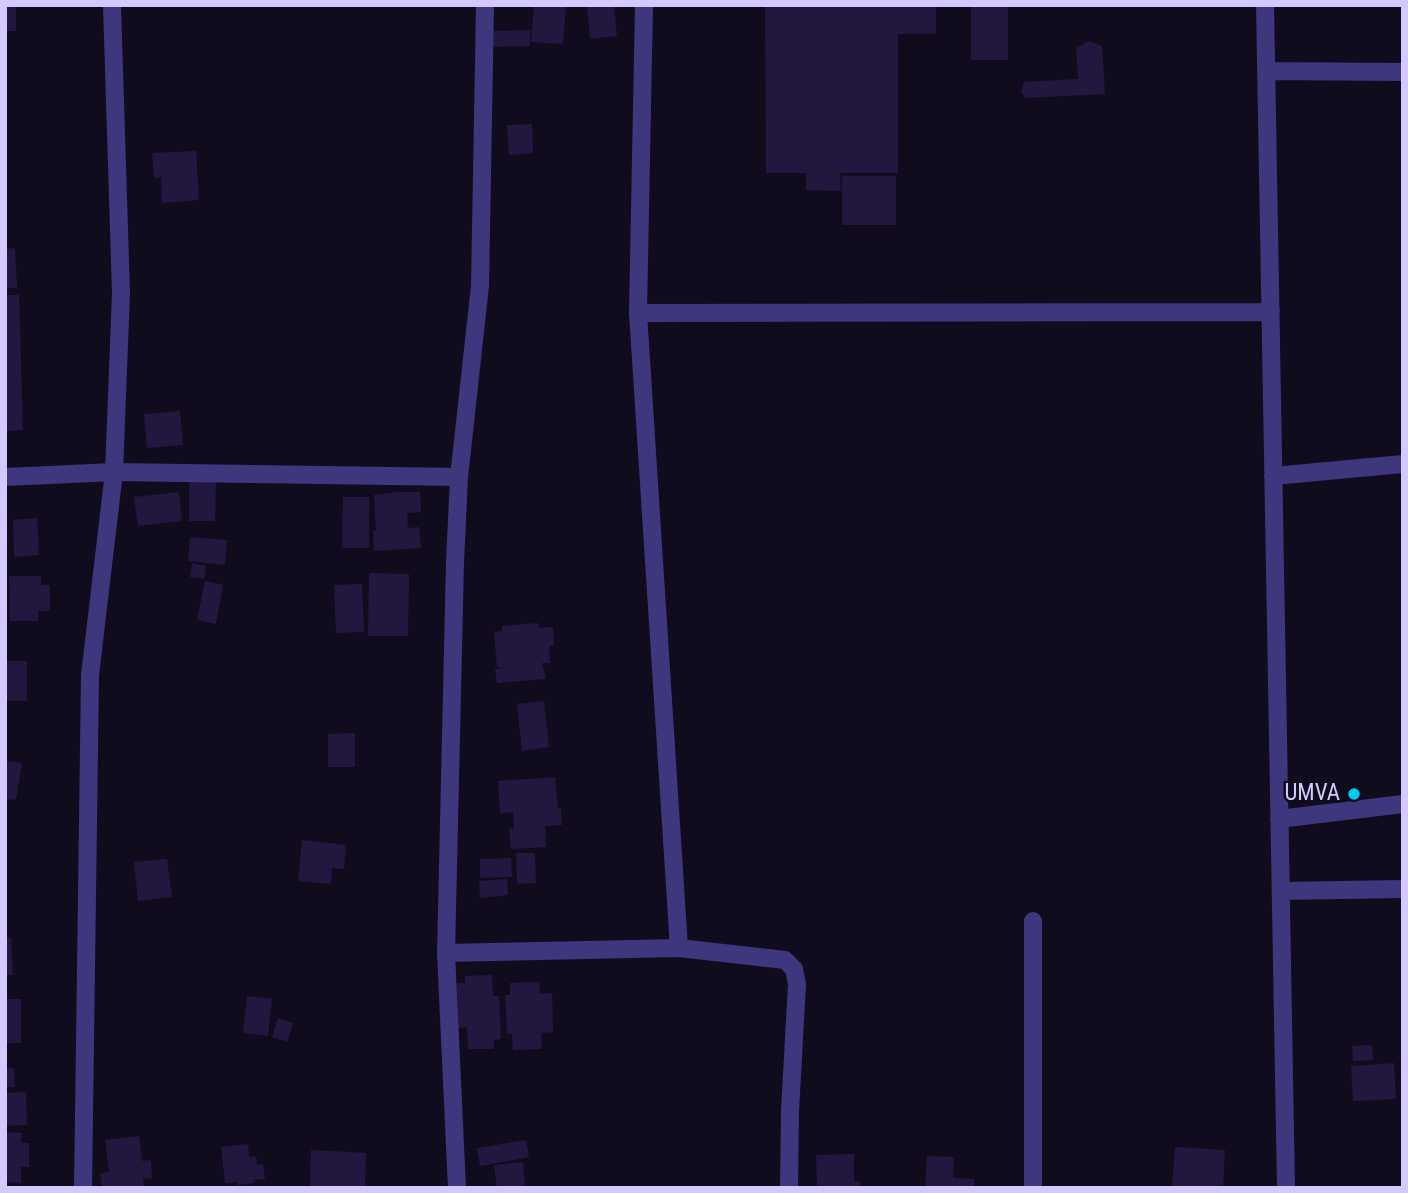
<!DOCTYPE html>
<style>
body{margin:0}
#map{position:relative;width:1408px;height:1193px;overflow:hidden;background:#100c1e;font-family:"Roboto Condensed",sans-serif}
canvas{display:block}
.frame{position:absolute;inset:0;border:7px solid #d3c9ff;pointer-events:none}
</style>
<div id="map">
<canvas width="1408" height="1193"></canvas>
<div class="frame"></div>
</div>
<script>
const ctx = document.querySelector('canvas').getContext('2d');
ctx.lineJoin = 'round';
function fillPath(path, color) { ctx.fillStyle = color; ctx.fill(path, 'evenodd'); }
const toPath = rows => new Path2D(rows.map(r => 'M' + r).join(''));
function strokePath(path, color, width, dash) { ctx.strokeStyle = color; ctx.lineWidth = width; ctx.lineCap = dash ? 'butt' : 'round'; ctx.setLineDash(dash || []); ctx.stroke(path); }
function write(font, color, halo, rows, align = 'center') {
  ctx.font = font + ' "Roboto Condensed",sans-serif'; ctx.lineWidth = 5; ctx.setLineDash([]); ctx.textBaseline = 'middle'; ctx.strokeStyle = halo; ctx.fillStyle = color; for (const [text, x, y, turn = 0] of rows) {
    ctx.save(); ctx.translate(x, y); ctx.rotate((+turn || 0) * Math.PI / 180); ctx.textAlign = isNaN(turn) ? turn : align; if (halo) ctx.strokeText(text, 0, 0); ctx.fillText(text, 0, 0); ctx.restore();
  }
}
const building = toPath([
 [5,5,16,5,16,31,5,31],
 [534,5,566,5,563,44,531,42],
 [587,5,614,5,617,36,590,39],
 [765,5,936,5,936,34,898,34,898,173,840,173,841,191,806,190,806,173,766,173],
 [971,5,1008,5,1008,60,971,60],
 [530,30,530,46,491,47,491,31],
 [1089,41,1102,46,1105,94,1025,98,1021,92,1024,82,1078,79,1076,48],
 [532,124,533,153,509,155,507,125],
 [196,151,199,200,162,203,161,177,154,178,152,153],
 [842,176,896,176,896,225,842,225],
 [15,248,17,288,5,288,5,249],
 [5,295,19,295,23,430,5,431],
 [180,411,183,445,147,448,144,414],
 [189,479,216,480,215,521,189,521],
 [179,492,182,521,138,526,134,497],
 [397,492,420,492,421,512,407,513,408,528,419,527,421,548,374,551,373,531,376,530,374,495],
 [343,497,369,497,369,548,342,548],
 [37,518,39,555,14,557,13,520],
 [190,537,227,540,225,565,188,561],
 [192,563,206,566,204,579,190,577],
 [369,573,409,574,408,636,368,636],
 [9,576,41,576,41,585,50,585,50,611,38,611,38,621,10,621],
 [205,581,223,585,216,624,197,620],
 [362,584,364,632,336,633,334,585],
 [538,623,539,628,553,627,554,645,549,646,550,663,542,663,546,679,497,683,495,669,506,668,497,667,494,632,502,631,502,626],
 [5,661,27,661,27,701,5,701],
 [544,701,549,747,522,751,517,704],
 [355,733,355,767,328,767,328,734],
 [5,761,22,763,16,800,5,799],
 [555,777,558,809,561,808,562,825,545,826,546,847,511,849,509,829,514,828,513,812,500,813,498,781],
 [302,840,346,845,344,869,332,868,331,884,298,881],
 [516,853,535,853,536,883,517,884],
 [511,858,512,877,480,878,480,859],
 [167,859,172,897,138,901,134,862],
 [507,879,508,895,480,898,479,881],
 [5,938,11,938,13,975,5,975],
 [492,975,493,996,499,996,501,1039,494,1040,494,1049,468,1049,467,1027,458,1028,457,983,465,983,465,976],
 [539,982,540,994,552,993,553,1032,541,1033,542,1049,513,1050,512,1034,507,1034,505,995,510,995,510,983],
 [247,996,272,999,268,1036,243,1033],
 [5,999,21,999,21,1043,5,1043],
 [278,1018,293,1023,287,1042,272,1037],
 [1372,1045,1373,1060,1353,1061,1352,1046],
 [1394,1063,1396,1099,1353,1101,1351,1066],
 [14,1068,15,1087,5,1087,5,1069],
 [26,1092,27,1125,5,1126,5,1093],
 [5,1132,22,1133,21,1143,29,1143,29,1167,21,1167,21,1183,5,1182],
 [139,1136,142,1161,151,1160,152,1178,143,1179,144,1188,102,1188,100,1173,109,1172,105,1140],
 [526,1140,529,1157,480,1166,477,1148],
 [248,1144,249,1157,256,1156,257,1165,263,1164,265,1179,254,1180,255,1183,237,1185,237,1182,225,1183,221,1147],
 [1175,1147,1225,1150,1223,1188,1172,1188],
 [311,1150,366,1153,365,1188,310,1188],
 [854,1154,854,1181,860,1181,860,1188,817,1188,816,1155],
 [927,1156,954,1157,953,1178,974,1179,974,1188,925,1188],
 [523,1162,525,1187,497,1188,494,1165]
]);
const minor = toPath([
 [644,5,638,313,679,948],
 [1265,5,1286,1188],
 [1266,71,1403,72],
 [638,313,1271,312],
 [1273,476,1403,464],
 [5,477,114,472,459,477],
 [1279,819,1403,804],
 [1281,891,1403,889],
 [446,953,679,948,785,960,794,969,797,984,790,1111,789,1188],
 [83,1188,90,675,114,472,121,293,112,5],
 [457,1188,446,953,455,562,459,477,480,286,485,5],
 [1033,1188,1033,921]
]);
const markers = [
 [1354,794,7,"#02cbf2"]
];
const poiNames = [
 ["UMVA",1340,794]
];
fillPath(building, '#22183f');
strokePath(minor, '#3e377d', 18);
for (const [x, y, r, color] of markers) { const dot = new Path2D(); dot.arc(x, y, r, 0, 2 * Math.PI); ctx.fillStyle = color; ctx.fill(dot); strokePath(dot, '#100c1e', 2.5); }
write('23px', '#d3c9ff', '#100c1e', poiNames, 'right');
</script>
